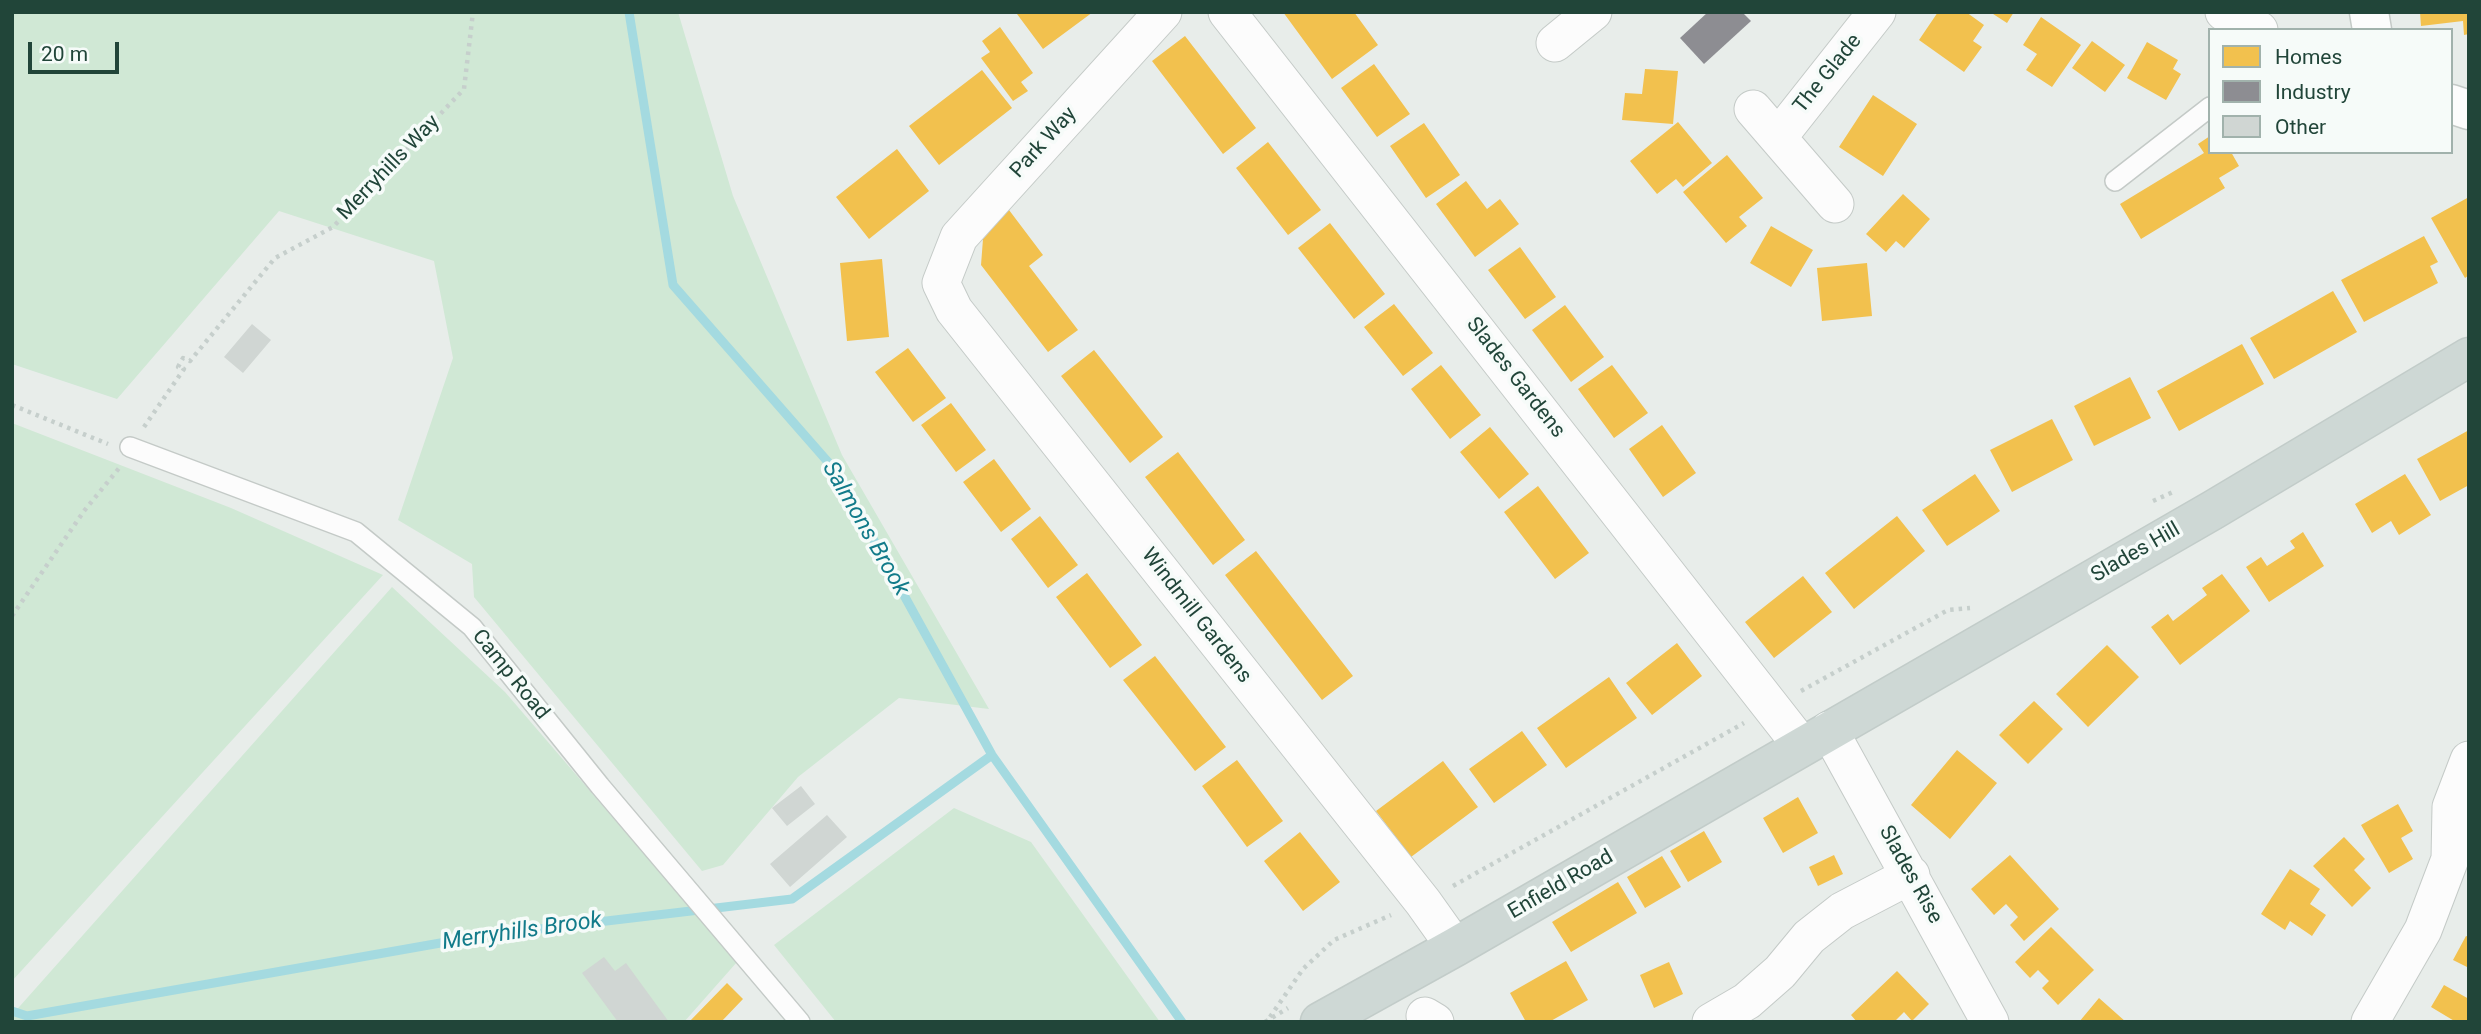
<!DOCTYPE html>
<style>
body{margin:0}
#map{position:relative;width:2481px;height:1034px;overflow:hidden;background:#e8edea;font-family:Roboto,sans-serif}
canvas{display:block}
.frame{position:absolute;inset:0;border:14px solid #214539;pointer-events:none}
.legend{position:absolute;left:2208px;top:28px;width:245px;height:126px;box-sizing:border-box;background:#f6fbf9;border:2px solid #a1b2ac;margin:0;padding:9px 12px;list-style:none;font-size:21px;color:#214539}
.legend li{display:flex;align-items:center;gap:14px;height:35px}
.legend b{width:35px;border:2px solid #a1b2ac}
.scale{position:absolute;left:28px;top:42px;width:91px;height:32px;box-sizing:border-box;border:4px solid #214539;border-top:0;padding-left:9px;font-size:21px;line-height:24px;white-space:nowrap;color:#214539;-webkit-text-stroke:5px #f6fbf9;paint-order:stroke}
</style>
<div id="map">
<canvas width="2481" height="1034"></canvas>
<div class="frame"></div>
<ul class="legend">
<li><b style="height:19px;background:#f2c14e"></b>Homes</li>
<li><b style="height:19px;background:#8d8d92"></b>Industry</li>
<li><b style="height:19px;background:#d0d6d3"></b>Other</li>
</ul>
<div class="scale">20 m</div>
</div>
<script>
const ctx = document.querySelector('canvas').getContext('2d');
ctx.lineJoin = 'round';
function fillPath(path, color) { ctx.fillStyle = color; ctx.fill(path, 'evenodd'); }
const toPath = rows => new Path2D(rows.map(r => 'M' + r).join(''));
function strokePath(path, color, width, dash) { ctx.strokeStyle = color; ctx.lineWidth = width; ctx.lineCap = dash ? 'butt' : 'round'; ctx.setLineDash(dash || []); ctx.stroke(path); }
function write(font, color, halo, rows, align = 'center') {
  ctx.font = font + ' Roboto,sans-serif'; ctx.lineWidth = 7; ctx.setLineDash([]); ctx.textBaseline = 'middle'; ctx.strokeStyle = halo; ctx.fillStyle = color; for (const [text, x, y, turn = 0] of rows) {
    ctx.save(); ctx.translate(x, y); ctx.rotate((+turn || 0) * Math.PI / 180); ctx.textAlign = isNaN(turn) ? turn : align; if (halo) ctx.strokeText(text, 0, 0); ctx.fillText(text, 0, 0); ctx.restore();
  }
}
const green = toPath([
 [12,12,678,12,733,196,842,455,989,709,899,698,798,777,723,865,702,871,474,597,472,564,398,520,453,358,434,261,279,211,117,399,12,364],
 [12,423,231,508,383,575,12,981],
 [392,587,505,692,737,962,684,1022,12,1022,12,1015],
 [954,808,1031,842,1160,1022,836,1022,774,945]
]);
const homes = toPath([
 [1019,12,1093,12,1043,49,1017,14],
 [1283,12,1354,12,1378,45,1332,79],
 [1938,12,1966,12,1984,25,1973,41,1982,47,1964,72,1919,40],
 [1990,12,2014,12,2007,23],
 [2420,12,2469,12,2469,34,2464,35,2463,21,2421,26],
 [2041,17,2081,45,2052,87,2026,70,2037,54,2023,45],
 [1000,27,1033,73,1021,82,1028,91,1013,101,981,58,990,52,982,41],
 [1185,36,1256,128,1223,154,1152,61],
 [2092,41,2125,65,2105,92,2072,68],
 [2147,42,2178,60,2173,69,2181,74,2166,100,2127,78],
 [1374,64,1410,114,1377,137,1341,88],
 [1645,69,1678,71,1673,124,1622,120,1625,93,1642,94],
 [982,70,1012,108,939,165,909,126],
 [1873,95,1917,124,1883,176,1839,147],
 [1678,122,1712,163,1683,187,1676,179,1657,194,1630,161],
 [1424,123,1460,175,1426,198,1390,146],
 [2210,136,2210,152,2231,152,2239,166,2219,178,2225,188,2141,239,2120,204,2204,153,2198,144],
 [1268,142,1321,210,1288,235,1236,168],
 [897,149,929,191,869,239,836,197],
 [1727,155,1763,198,1739,217,1747,226,1726,243,1683,192],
 [1466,181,1487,209,1500,199,1519,224,1475,257,1436,204],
 [1903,194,1930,219,1904,248,1896,241,1886,252,1866,234],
 [2469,197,2469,275,2465,278,2431,218],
 [1009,210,1043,255,1029,266,1078,330,1048,352,981,265,983,239],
 [1330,223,1385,294,1354,319,1298,248],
 [1771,226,1813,250,1791,287,1750,263],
 [2424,236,2438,262,2430,266,2438,283,2364,322,2341,280],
 [1520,247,1556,297,1525,319,1488,270],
 [882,259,889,337,847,341,840,263],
 [1867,263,1872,316,1822,321,1817,268],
 [2333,291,2357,332,2274,379,2250,338],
 [1394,304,1433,353,1403,376,1364,327],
 [1565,305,1604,357,1571,382,1532,330],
 [2242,344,2264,384,2179,431,2157,391],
 [908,348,946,398,913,422,875,372],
 [1094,350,1163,437,1130,463,1061,376],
 [1441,365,1481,415,1450,439,1411,389],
 [1612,365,1648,413,1614,438,1578,389],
 [2130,377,2151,418,2094,446,2074,406],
 [951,403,986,450,956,472,921,425],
 [2052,419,2073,460,2012,492,1990,450],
 [1662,425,1696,473,1663,497,1629,449],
 [1490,427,1529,474,1499,499,1460,452],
 [2469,430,2469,485,2440,501,2417,459],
 [1178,452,1245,540,1213,565,1145,477],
 [994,459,1031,509,1001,532,963,482],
 [1975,474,2000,511,1947,546,1922,510],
 [2405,474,2431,515,2399,535,2391,521,2372,533,2355,504],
 [1538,486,1589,553,1555,579,1504,512],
 [1040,516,1078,565,1048,588,1011,539],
 [1897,516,1925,551,1854,609,1825,573],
 [2303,532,2324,566,2269,602,2246,567,2261,557,2267,566,2295,548,2290,541],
 [1256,551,1353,676,1322,700,1225,575],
 [1087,573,1142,645,1110,668,1056,597],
 [2222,574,2250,611,2180,665,2151,627,2168,614,2173,621,2207,595,2202,588],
 [1803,576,1832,612,1774,658,1745,622],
 [1677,643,1702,676,1652,715,1626,683],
 [2107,645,2139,677,2088,727,2056,694],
 [1155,656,1226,747,1195,771,1123,680],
 [1609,677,1637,718,1566,768,1537,728],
 [2034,701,2063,729,2028,764,1999,735],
 [1522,731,1547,765,1494,803,1469,769],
 [1957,750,1997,783,1950,839,1911,805],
 [1237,760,1283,821,1247,847,1202,786],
 [1443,761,1478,807,1411,857,1376,811],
 [1798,797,1818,833,1783,853,1763,818],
 [2398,804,2413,831,2401,838,2413,859,2389,873,2361,825],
 [1704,831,1722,862,1688,882,1670,851],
 [1300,832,1340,882,1303,911,1264,861],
 [2344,837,2365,859,2354,870,2371,888,2352,907,2313,866],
 [1834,855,1843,874,1818,886,1809,867],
 [2010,855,2059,909,2024,941,2010,925,2018,917,2006,904,1994,915,1971,889],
 [1662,856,1681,887,1645,908,1627,877],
 [2290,869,2320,889,2310,904,2326,915,2312,936,2290,921,2285,930,2261,914],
 [1618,882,1637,913,1571,952,1552,922],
 [2051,927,2094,970,2058,1005,2042,988,2049,981,2038,970,2030,978,2015,962],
 [2466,936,2469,937,2469,968,2453,960],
 [1566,961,1588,1000,1549,1022,1526,1022,1510,993],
 [1669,962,1683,994,1654,1008,1640,975],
 [1897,971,1929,1004,1912,1021,1904,1012,1894,1022,1857,1022,1851,1015],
 [727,983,743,999,721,1022,689,1022],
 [2444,985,2469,999,2469,1022,2456,1022,2431,1007],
 [2099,998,2126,1022,2079,1022]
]);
const industry = toPath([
 [1708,12,1742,12,1751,21,1704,64,1680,38]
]);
const stream = toPath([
 [629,12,673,285,835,470,992,755,1182,1022],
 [12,1011,27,1016,480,936,792,899,992,755]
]);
const building = toPath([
 [252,324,271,340,243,373,224,357],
 [801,786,815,804,787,826,772,808],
 [827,815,847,837,790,887,770,864],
 [604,957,615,971,626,963,669,1022,618,1022,582,973]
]);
const path = toPath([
 [12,405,108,444],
 [144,427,184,369,178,367,183,358,190,361,275,258,333,227,464,89,473,12],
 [2153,501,2173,492],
 [12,616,84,511,120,467],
 [1801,691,1948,610,1970,608],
 [1453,886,1744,723],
 [1270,1017,1303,969,1334,940,1391,915],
 [1265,1022,1288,1008]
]);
const service = toPath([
 [2115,181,2210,107],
 [130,447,356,532,472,627,600,786,800,1022]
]);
const minor = toPath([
 [1163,12,959,237,941,283,954,310,1423,902,1455,947],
 [1227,12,1801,745],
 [2224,12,2259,30],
 [1555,43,1593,12],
 [1753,109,1835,204],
 [1779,136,1877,12],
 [1829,730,1990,1022],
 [1425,1016,1435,1022],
 [1711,1022,1747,1001,1780,972,1809,937,1842,911,1911,875],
 [2370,1022,2423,930,2450,859,2451,807,2469,760]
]);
const tertiary = toPath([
 [2369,12,2372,30],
 [2451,104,2469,110]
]);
const primary = toPath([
 [1320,1022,1455,947,2213,510,2469,357]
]);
const streetNames = [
 ["The Glade",1828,74,-51],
 ["Park Way",1044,143,-48],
 ["Merryhills Way",389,168,-46],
 ["Slades Gardens",1515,378,52],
 ["Slades Hill",2136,553,-30],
 ["Windmill Gardens",1196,616,52],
 ["Camp Road",510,675,51],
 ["Slades Rise",1910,875,61],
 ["Enfield Road",1561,885,-30]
];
const waterNames = [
 ["Salmons Brook",865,529,60],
 ["Merryhills Brook",522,932,-8]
];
fillPath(green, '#d0e8d5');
fillPath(homes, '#f2c14e');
fillPath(industry, '#8d8d92');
strokePath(stream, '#a4dae0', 9);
fillPath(building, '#d0d6d3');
strokePath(service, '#c4cac7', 22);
strokePath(minor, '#c4cac7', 39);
strokePath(tertiary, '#c4cac7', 41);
strokePath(primary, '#c2ccc9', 41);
strokePath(path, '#c6cfcc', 4.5, [3.5, 5]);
strokePath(service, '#fcfcfc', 19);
strokePath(minor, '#fcfcfc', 37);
strokePath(tertiary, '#fcfcfc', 38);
strokePath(primary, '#ced8d5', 38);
write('21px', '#214539', '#f6fbf9', streetNames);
write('italic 23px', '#127b8a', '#f6fbf9', waterNames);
</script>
